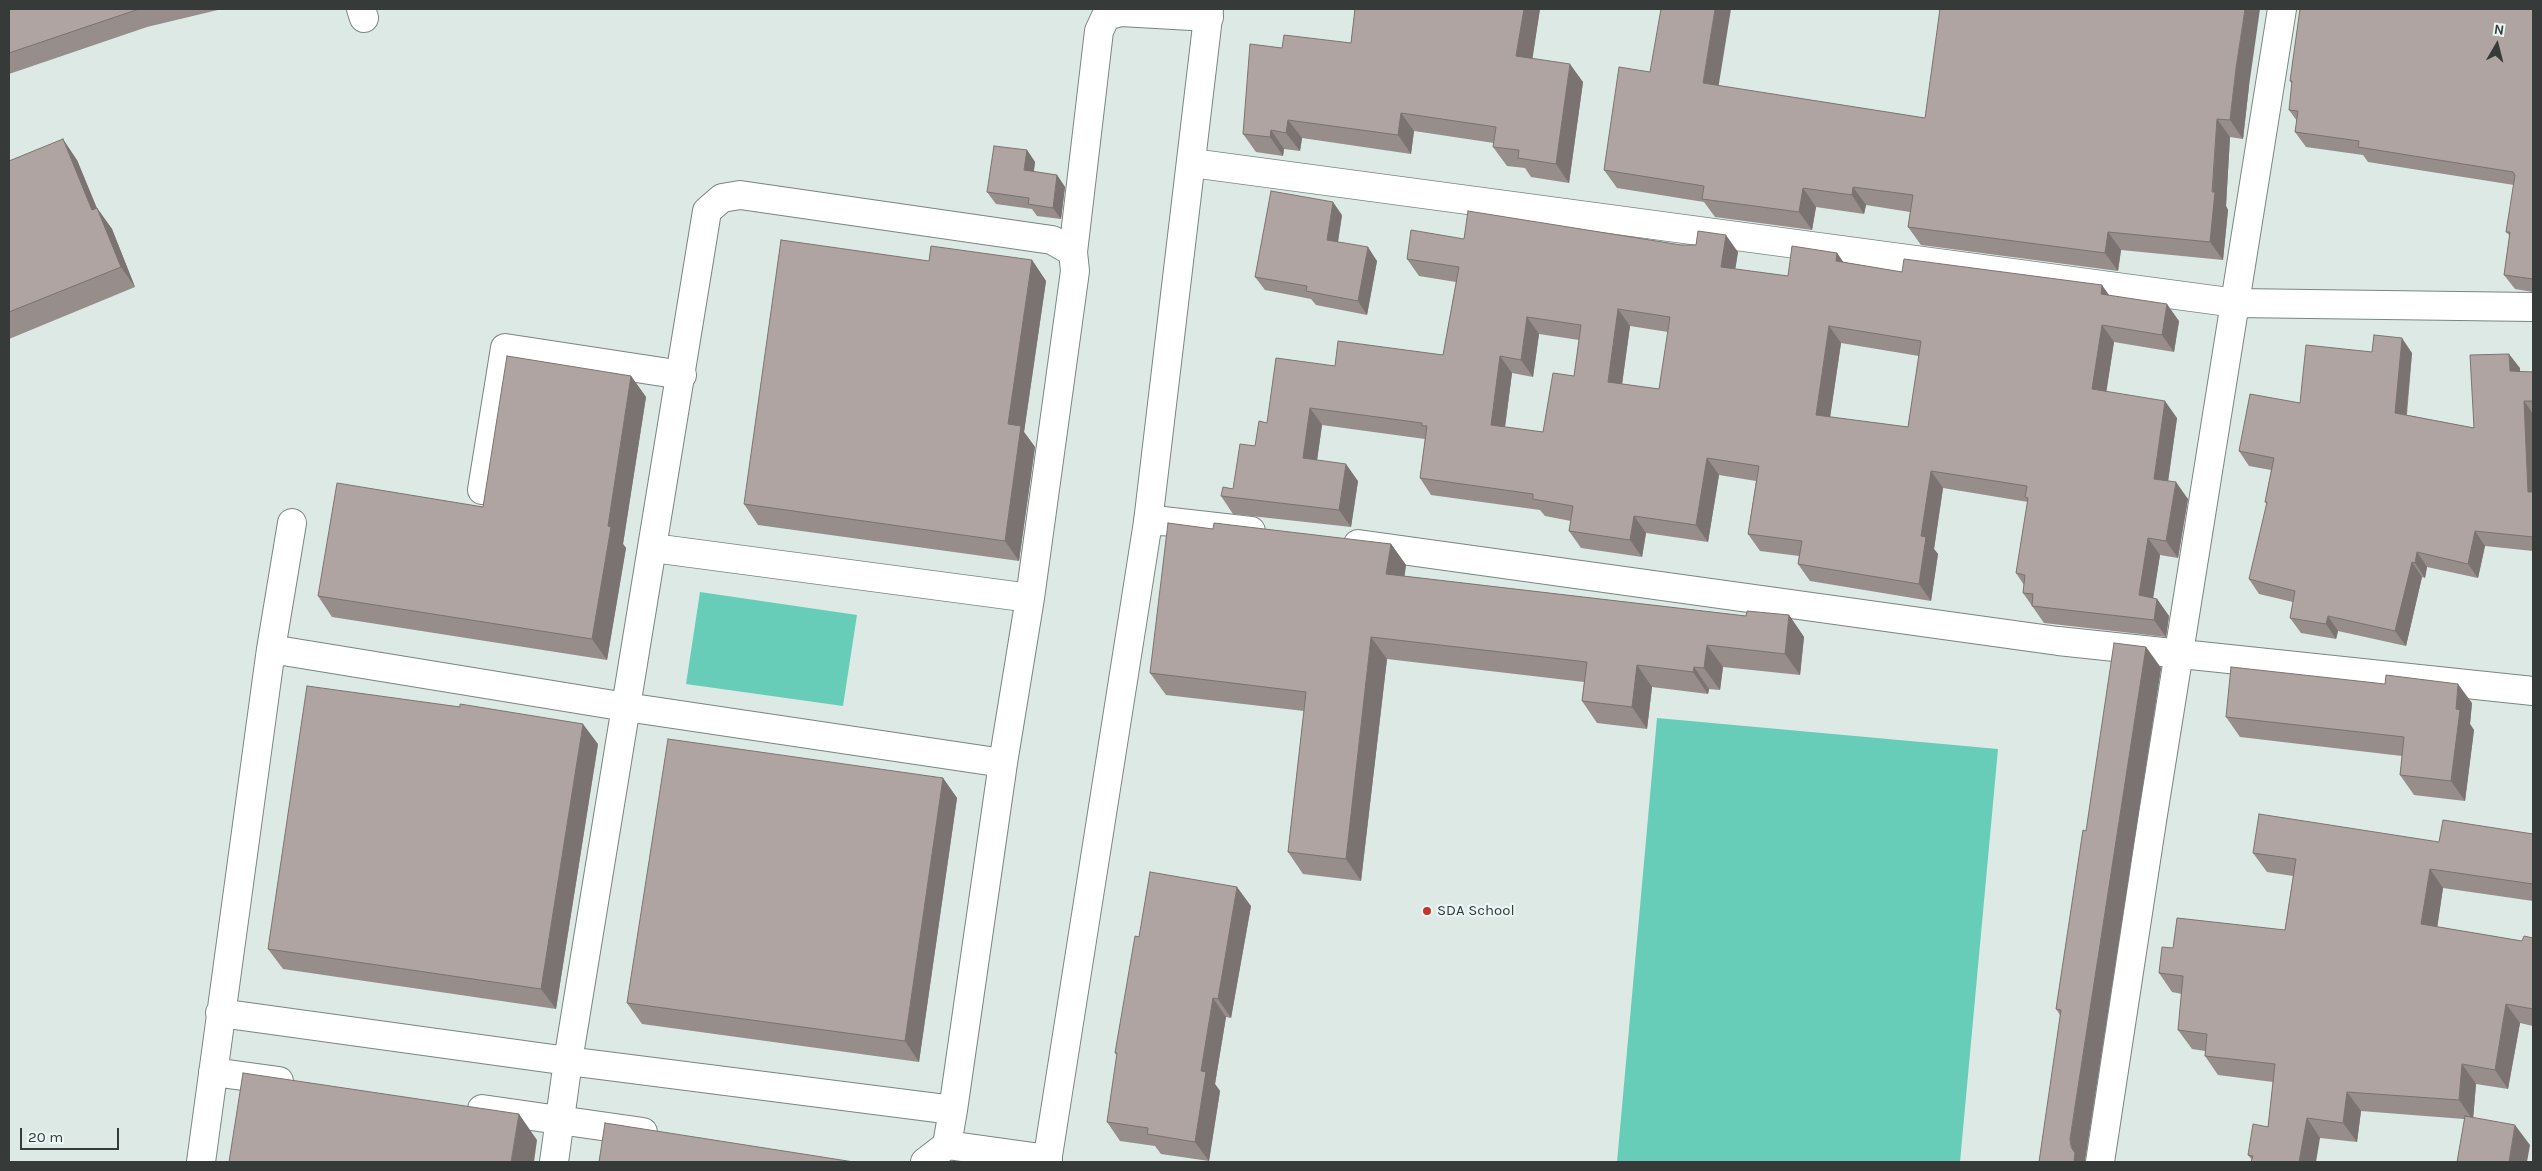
<!DOCTYPE html>
<style>
body{margin:0}
#map{position:relative;width:2542px;height:1171px;overflow:hidden;background:#dce9e5;font-family:Karla,sans-serif}
canvas{display:block}
.frame{position:absolute;inset:0;border:10px solid #363b3a;pointer-events:none}
.north{position:absolute;left:2472px;top:20px;width:50px;height:50px;-webkit-text-stroke:4px #e9f6f3;paint-order:stroke;rotate:8deg;font-size:14px;font-weight:700;line-height:20px;text-align:center;color:#363b3a}
.north::after{content:'';display:block;margin:auto;width:18px;height:22px;background:#363b3a;clip-path:polygon(50% 0,100% 100%,50% 72%,0 100%)}
.scale{position:absolute;left:20px;top:1128px;width:99px;height:22px;box-sizing:border-box;border:2px solid #363b3a;border-top:0;padding-left:6px;font-size:15px;line-height:18px;white-space:nowrap;color:#363b3a;-webkit-text-stroke:4px #e9f6f3;paint-order:stroke}
</style>
<div id="map">
<canvas width="2542" height="1171"></canvas>
<div class="frame"></div>
<div class="north">N</div>
<div class="scale">20 m</div>
</div>
<script>
const ctx = document.querySelector('canvas').getContext('2d');
ctx.lineJoin = 'round';
function fillPath(path, color) { ctx.fillStyle = color; ctx.fill(path, 'evenodd'); }
const toPath = rows => new Path2D(rows.map(r => 'M' + r).join(''));
function strokePath(path, color, width, dash) { ctx.strokeStyle = color; ctx.lineWidth = width; ctx.lineCap = dash ? 'butt' : 'round'; ctx.setLineDash(dash || []); ctx.stroke(path); }
function write(font, color, halo, rows, align = 'center') {
  ctx.font = font + ' Karla,sans-serif'; ctx.lineWidth = 4.5; ctx.setLineDash([]); ctx.textBaseline = 'middle'; ctx.strokeStyle = halo; ctx.fillStyle = color; for (const [text, x, y, turn = 0] of rows) {
    ctx.save(); ctx.translate(x, y); ctx.rotate((+turn || 0) * Math.PI / 180); ctx.textAlign = isNaN(turn) ? turn : align; if (halo) ctx.strokeText(text, 0, 0); ctx.fillText(text, 0, 0); ctx.restore();
  }
}
const green = toPath([
 [700,592,857,615,843,706,686,684],
 [1657,718,1998,749,1960,1162,1617,1162]
]);
const minor = toPath([
 [361,9,364,18],
 [1192,163,2236,303,2533,307],
 [482,490,505,348,682,375],
 [1148,522,1163,521,1251,531],
 [1358,544,2058,641,2533,691],
 [653,548,1030,598],
 [271,649,626,707,1003,763],
 [220,1013,568,1061,953,1110],
 [213,1072,279,1081],
 [482,1109,643,1132],
 [947,1145,1048,1159],
 [201,1162,271,649,292,523],
 [554,1162,568,1061,707,211,722,198,740,195,1052,240,1073,252],
 [925,1162,947,1145,953,1110,1003,763,1030,598,1075,271,1073,252,1099,31,1106,16,1121,12,1209,17],
 [2100,1162,2152,821,2282,9]
]);
const tertiary = toPath([
 [1047,1162,1148,522,1209,9]
]);
const wall = toPath([
 [9,9,222,9,147,27,9,74],
 [1355,9,1540,9,1532,58,1583,82,1569,183,1531,177,1525,168,1507,166,1493,147,1494,143,1414,131,1411,154,1302,138,1300,151,1284,149,1283,156,1256,152,1243,134,1282,48,1351,43],
 [2533,9,2533,292,2515,289,2504,275,2510,236,2506,232,2514,185,2368,162,2363,155,2306,147,2295,132,2297,121,2289,110,2292,84,2290,81],
 [1650,72,1718,86,1925,118,2249,86,2243,139,2230,137,2226,206,2228,210,2223,260,2121,250,2118,271,1921,245,1908,227,1910,212,1866,205,1864,214,1816,207,1812,230,1715,217,1704,202,1617,188,1604,170],
 [1027,150,1035,162,1034,172,1057,175,1065,187,1061,219,1037,216,1032,209,996,204,987,192],
 [77,160,97,208,112,229,135,287,9,339,9,161],
 [1342,215,1338,242,1377,261,1367,315,1316,305,1311,299,1265,290,1255,277],
 [1464,239,1681,245,1738,252,1735,269,1788,276,1837,253,1843,262,1902,272,2108,295,2179,321,2174,352,2114,342,2106,392,2177,418,2168,481,2188,499,2178,558,2160,555,2153,598,2157,599,2169,616,2166,637,2044,623,2023,593,2024,585,2016,573,2028,502,1943,488,1934,549,1938,554,1931,601,1810,581,1798,564,1799,556,1760,551,1748,534,1756,481,1719,475,1708,542,1646,533,1642,557,1581,548,1569,531,1571,521,1545,516,1540,510,1431,495,1420,478,1425,439,1322,425,1317,460,1358,481,1351,527,1233,514,1221,496,1233,489,1267,423,1335,366,1443,355,1456,282,1419,276,1407,259],
 [1630,326,1668,332,1659,389,1622,384],
 [1539,334,1579,340,1574,376,1543,432,1505,427,1512,373,1533,377],
 [1841,343,1919,356,1908,427,1830,417],
 [1032,260,1046,281,1024,432,1035,447,1019,561,758,525,744,504,929,261],
 [2372,352,2412,353,2407,415,2474,428,2520,368,2520,372,2533,372,2533,551,2485,546,2478,578,2427,567,2425,578,2422,577,2406,646,2338,631,2336,639,2301,633,2290,618,2293,602,2259,594,2249,579,2267,504,2265,502,2271,470,2249,466,2239,451,2300,403],
 [631,376,646,397,623,544,626,548,607,660,332,617,318,596,483,507],
 [1213,529,1391,544,1406,565,1404,576,1746,616,1789,615,1804,637,1800,675,1723,667,1720,690,1709,689,1708,694,1652,687,1647,729,1597,723,1582,701,1584,682,1387,659,1361,881,1303,874,1288,852,1304,711,1166,695,1150,673],
 [2146,647,2161,668,2085,1160,2060,1015,2056,1009,2086,831],
 [2472,703,2470,724,2474,730,2465,801,2414,795,2400,775,2402,756,2240,737,2226,717],
 [598,744,556,1009,283,969,268,949],
 [943,778,957,798,919,1062,642,1024,627,1003],
 [2533,834,2533,901,2443,888,2437,927,2522,941,2533,938,2533,1026,2520,1023,2508,1089,2476,1084,2473,1118,2530,1145,2464,1119,2361,1111,2357,1142,2320,1138,2252,1160,2248,1155,2268,1127,2273,1082,2218,1075,2205,1056,2205,1051,2192,1049,2178,1030,2182,994,2172,992,2159,973,2173,948,2285,930,2293,876,2267,872,2253,853,2439,842],
 [1251,906,1231,1018,1226,1017,1215,1084,1220,1091,1209,1161,1161,1154,1155,1146,1120,1141,1107,1122,1117,1055,1115,1053,1139,937]
]);
const shadedWall = toPath([
 [1524,9,1540,9,1530,75,1516,56],
 [1715,9,1731,9,1716,102,1703,83],
 [2245,9,2260,9,2249,86,2243,139,2230,120,2236,68],
 [1570,64,1583,82,1569,183,1556,164],
 [1401,113,1414,131,1411,154,1398,135],
 [2217,119,2230,137,2226,206,2228,210,2223,260,2210,242],
 [1288,120,1302,138,1300,151,1286,133],
 [1271,130,1284,149,1283,156,1270,137],
 [63,139,77,160,106,231,92,210],
 [1027,150,1035,162,1032,182,1024,170],
 [1057,175,1065,187,1061,219,1053,208],
 [1853,187,1866,205,1864,214,1852,195],
 [1803,188,1816,207,1812,230,1799,212],
 [1333,202,1342,215,1336,254,1327,240],
 [97,208,112,229,135,287,121,267],
 [2108,232,2121,250,2118,271,2105,253],
 [1726,235,1738,252,1733,284,1721,267],
 [1368,247,1377,261,1367,315,1358,301],
 [1837,253,1849,270,1836,261],
 [1032,260,1046,281,1024,432,1035,447,1019,561,1005,541,1008,424],
 [2102,285,2114,302,2101,294],
 [2167,304,2179,321,2174,352,2162,335],
 [1618,309,1630,326,1620,399,1608,382],
 [1527,317,1539,334,1533,377,1521,360],
 [2102,325,2114,342,2104,407,2092,389],
 [1829,326,1841,343,1828,432,1816,415],
 [2402,338,2412,353,2405,428,2395,413],
 [2509,354,2520,368,2520,386,2510,371],
 [1500,356,1512,373,1503,442,1491,425],
 [631,376,646,397,623,544,626,548,607,660,592,639,608,526],
 [2165,401,2177,418,2166,496,2154,479],
 [2524,401,2533,414,2533,499,2528,492],
 [1310,408,1322,425,1315,475,1303,458],
 [1707,458,1719,475,1708,542,1696,525],
 [1346,464,1358,481,1351,527,1339,510],
 [1931,471,1943,488,1934,549,1938,554,1931,601,1919,584,1921,536],
 [2176,482,2188,499,2178,558,2166,541],
 [1634,516,1646,533,1642,557,1630,540],
 [2475,531,2485,546,2478,578,2468,564],
 [2148,538,2160,555,2151,612,2139,595],
 [1391,544,1406,565,1402,596,1386,574],
 [2417,552,2427,567,2425,578,2415,563],
 [2412,562,2422,577,2406,646,2395,631],
 [2157,599,2169,616,2166,637,2154,620],
 [1789,615,1804,637,1800,675,1785,654],
 [2328,616,2338,631,2336,639,2326,624],
 [1371,637,1387,659,1361,881,1346,859],
 [1707,645,1723,667,1720,690,1704,668],
 [2146,647,2161,668,2085,1160,2085,1162,2074,1162,2070,1139],
 [1637,665,1652,687,1647,729,1632,707],
 [1694,667,1709,689,1708,694,1693,672],
 [2458,684,2472,703,2470,724,2474,730,2465,801,2451,781,2456,709],
 [583,724,598,744,556,1009,541,989],
 [943,778,957,798,919,1062,905,1041],
 [2430,869,2443,888,2435,943,2421,924],
 [1237,887,1251,906,1231,1018,1218,999],
 [1213,998,1226,1017,1215,1084,1220,1091,1209,1161,1195,1142,1201,1071],
 [2506,1004,2520,1023,2508,1089,2495,1070],
 [2462,1064,2476,1084,2473,1120,2459,1100],
 [2347,1092,2361,1111,2357,1142,2343,1123],
 [519,1114,537,1140,534,1162,511,1162],
 [2307,1118,2320,1138,2316,1162,2299,1162],
 [2515,1125,2530,1145,2527,1162,2509,1162]
]);
const building = toPath([
 [9,9,139,9,9,53,9,9],
 [1355,9,1524,9,1516,56,1570,64,1556,164,1518,158,1519,150,1493,147,1496,127,1401,113,1398,135,1288,120,1286,133,1271,130,1270,137,1243,134,1250,44,1282,48,1284,35,1351,43,1355,9],
 [1661,9,1715,9,1703,83,1925,118,1940,9,2245,9,2236,68,2230,120,2217,119,2212,192,2215,192,2210,242,2108,232,2105,253,1908,227,1913,195,1853,187,1852,195,1803,188,1799,212,1702,199,1704,186,1604,170,1619,67,1650,72,1661,9],
 [2300,9,2533,9,2533,279,2504,275,2510,232,2506,232,2515,175,2513,172,2358,147,2359,141,2295,132,2298,111,2289,110,2292,81,2290,81,2300,9],
 [63,139,92,210,97,208,121,267,9,312,9,161,63,139],
 [994,146,1027,150,1024,170,1057,175,1053,208,1028,204,1029,198,987,192,994,146],
 [1271,191,1333,202,1327,240,1368,247,1358,301,1306,291,1307,286,1255,277,1271,191],
 [1468,211,1681,245,1696,245,1698,231,1726,235,1721,267,1788,276,1792,246,1837,253,1836,261,1902,272,1904,259,2102,285,2101,294,2167,304,2162,335,2102,325,2092,389,2165,401,2154,479,2176,482,2166,541,2148,538,2139,595,2157,599,2154,620,2032,606,2033,594,2023,593,2025,575,2016,573,2028,498,2025,497,2027,486,1931,471,1921,536,1926,537,1919,584,1798,564,1802,541,1748,534,1759,466,1707,458,1696,525,1634,516,1630,540,1569,531,1573,506,1533,499,1533,494,1420,478,1427,426,1422,426,1422,423,1310,408,1303,458,1346,464,1339,510,1221,496,1223,487,1233,489,1240,444,1255,446,1259,421,1267,423,1276,358,1335,366,1338,341,1443,355,1459,267,1407,259,1411,230,1464,239,1468,211],
 [1618,309,1670,317,1659,389,1608,382,1618,309],
 [1527,317,1581,325,1574,376,1553,373,1543,432,1491,425,1500,356,1521,360,1527,317],
 [1829,326,1921,341,1908,427,1816,415,1829,326],
 [781,240,929,261,931,246,1032,260,1008,424,1021,426,1005,541,744,504,781,240],
 [2374,335,2402,338,2395,413,2474,428,2470,355,2509,354,2510,371,2533,372,2533,401,2524,401,2528,492,2533,492,2533,537,2475,531,2468,564,2417,552,2415,563,2412,562,2395,631,2328,616,2326,624,2290,618,2295,591,2249,579,2267,502,2265,502,2274,458,2239,451,2250,394,2300,403,2306,345,2372,352,2374,335],
 [507,356,631,376,608,526,611,527,592,639,318,596,337,483,483,507,507,356],
 [1168,523,1213,529,1214,523,1391,544,1386,574,1746,616,1747,611,1789,615,1785,654,1707,645,1704,668,1694,667,1693,672,1637,665,1632,707,1582,701,1587,662,1371,637,1346,859,1288,852,1306,692,1150,673,1168,523],
 [2114,643,2146,647,2070,1139,2071,1147,2075,1153,2074,1162,2039,1162,2061,1010,2056,1009,2083,830,2086,831,2114,643],
 [2231,667,2385,684,2386,675,2458,684,2456,709,2460,710,2451,781,2400,775,2404,737,2226,717,2231,667],
 [307,686,460,707,460,704,583,724,541,989,268,949,307,686],
 [668,739,943,778,905,1041,627,1003,668,739],
 [2259,814,2439,842,2443,820,2533,834,2533,884,2430,869,2421,924,2522,941,2524,936,2533,938,2533,1009,2506,1004,2495,1070,2462,1064,2459,1100,2347,1092,2343,1123,2307,1118,2299,1162,2251,1162,2253,1156,2248,1155,2253,1124,2268,1127,2275,1064,2205,1056,2207,1034,2178,1030,2183,976,2159,973,2162,947,2173,948,2177,918,2285,930,2296,859,2253,853,2259,814],
 [1150,872,1237,887,1218,999,1213,998,1201,1071,1206,1072,1195,1142,1147,1134,1148,1128,1107,1122,1117,1053,1115,1053,1135,936,1139,937,1150,872],
 [243,1073,519,1114,511,1162,229,1162,243,1073],
 [2465,1116,2515,1125,2509,1162,2457,1162,2465,1116],
 [605,1123,854,1162,599,1162,605,1123]
]);
const markers = [
 [1427,911,5,"#c23627"]
];
const poiNames = [
 ["SDA School",1437,911]
];
fillPath(green, '#68cdb8');
strokePath(minor, '#798582', 30);
strokePath(tertiary, '#798582', 30);
strokePath(minor, '#fff', 28);
strokePath(tertiary, '#fff', 28);
fillPath(wall, '#978d8b');
fillPath(shadedWall, '#7b7371');
fillPath(building, '#b0a4a2');
strokePath(building, '#7b7371', 1);
for (const [x, y, r, color] of markers) { const dot = new Path2D(); dot.arc(x, y, r, 0, 2 * Math.PI); ctx.fillStyle = color; ctx.fill(dot); strokePath(dot, '#e9f6f3', 2); }
write('15px', '#363b3a', '#e9f6f3', poiNames, 'left');
</script>
